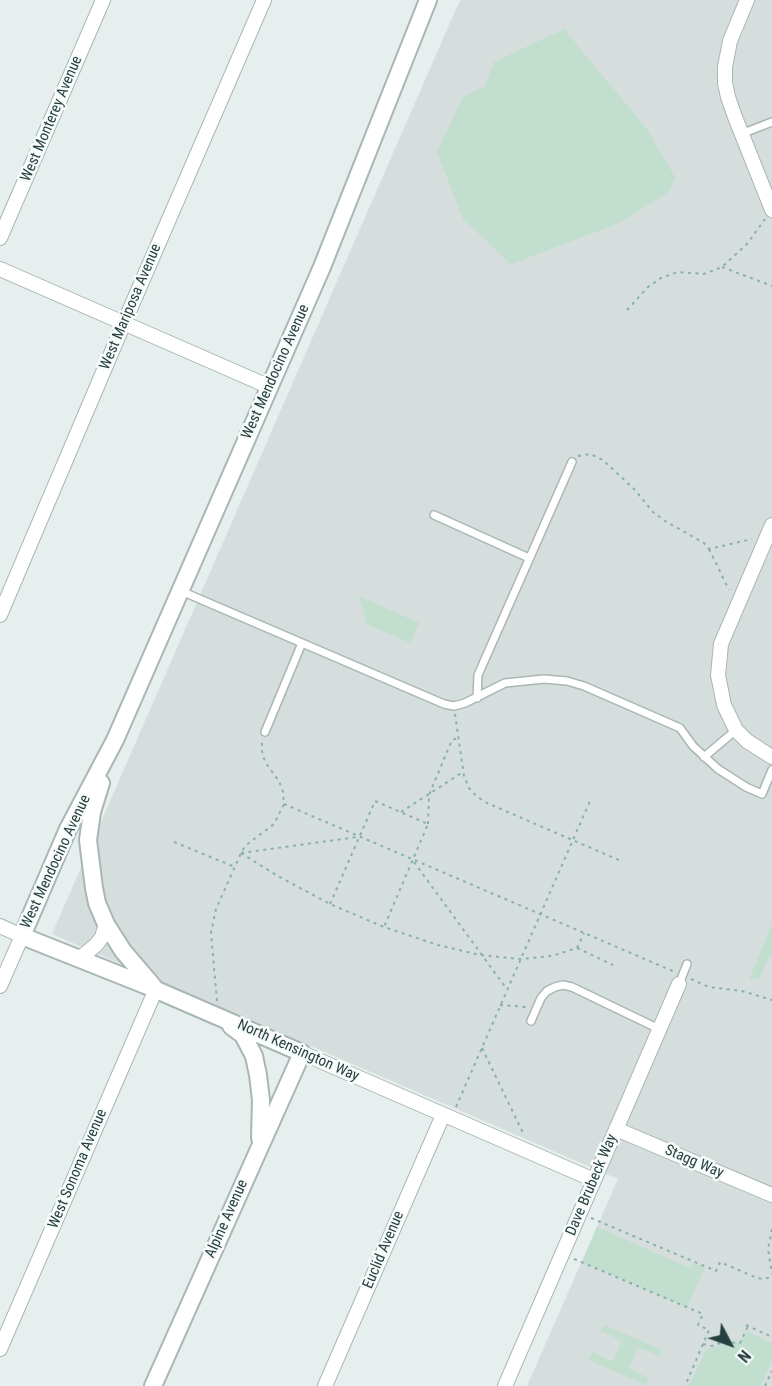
<!DOCTYPE html>
<style>
body{margin:0}
#map{position:relative;width:772px;height:1386px;overflow:hidden;background:#e6efed;font-family:"Roboto Condensed",sans-serif}
canvas{display:block}
.north{position:absolute;left:700px;top:1314px;width:60px;height:60px;-webkit-text-stroke:4px #f7fbfa;paint-order:stroke;rotate:131deg;font-size:16px;font-weight:700;line-height:24px;text-align:center;color:#25403f}
.north::after{content:'';display:block;margin:auto;width:21px;height:27px;background:#25403f;clip-path:polygon(50% 0,100% 100%,50% 72%,0 100%)}
</style>
<div id="map">
<canvas width="772" height="1386"></canvas>
<div class="north">N</div>
</div>
<script>
const ctx = document.querySelector('canvas').getContext('2d');
ctx.lineJoin = 'round';
function fillPath(path, color) { ctx.fillStyle = color; ctx.fill(path, 'evenodd'); }
const toPath = rows => new Path2D(rows.map(r => 'M' + r).join(''));
function strokePath(path, color, width, dash) { ctx.strokeStyle = color; ctx.lineWidth = width; ctx.lineCap = dash ? 'butt' : 'round'; ctx.setLineDash(dash || []); ctx.stroke(path); }
function write(font, color, halo, rows, align = 'center') {
  ctx.font = font + ' "Roboto Condensed",sans-serif'; ctx.lineWidth = 5; ctx.setLineDash([]); ctx.textBaseline = 'middle'; ctx.strokeStyle = halo; ctx.fillStyle = color; for (const [text, x, y, turn = 0] of rows) {
    ctx.save(); ctx.translate(x, y); ctx.rotate((+turn || 0) * Math.PI / 180); ctx.textAlign = isNaN(turn) ? turn : align; if (halo) ctx.strokeText(text, 0, 0); ctx.fillText(text, 0, 0); ctx.restore();
  }
}
const built = toPath([
 [461,0,772,0,772,1386,527,1386,618,1179,52,934,456,9]
]);
const green = toPath([
 [564,29,646,128,675,177,669,192,617,224,511,264,463,219,437,152,463,97,485,86,494,62],
 [359,596,419,623,410,643,367,624],
 [772,924,772,957,769,956,760,977,749,980],
 [597,1227,690,1268,692,1263,705,1267,687,1307,582,1262],
 [604,1325,662,1350,659,1356,638,1347,629,1369,649,1378,646,1385,589,1360,592,1352,613,1362,622,1341,601,1331],
 [746,1331,772,1343,772,1361,760,1386,689,1386,707,1349,733,1342,740,1343]
]);
const path = toPath([
 [722,267,772,286],
 [627,310,648,287,661,278,678,272,704,274,722,267,747,244,765,219],
 [578,456,590,454,603,460,634,489,653,512,665,521,704,543,709,549,752,539],
 [709,549,729,590],
 [455,714,464,776,469,788,476,796,487,803,621,861],
 [284,804,675,972],
 [401,812,463,772],
 [428,824,429,795,452,740,458,738],
 [174,842,235,867],
 [241,853,276,875,330,904,384,927,438,945,480,955,520,959,552,956,577,948,613,965],
 [241,853,357,837],
 [414,862,506,988],
 [330,904,375,801,428,824,384,927],
 [577,948,584,933],
 [691,979,709,987,742,991,772,1000],
 [217,1001,211,933,216,909,241,853,245,846,274,824,284,804,283,792,279,781,265,762,262,751,262,740],
 [500,1005,527,1007],
 [482,1048,524,1135],
 [456,1107,590,801],
 [591,1218,716,1271,720,1262,757,1278,763,1279,772,1277],
 [772,1229,768,1249,772,1274],
 [574,1259,703,1314,698,1325,709,1330,685,1386],
 [746,1325,772,1337],
 [703,1344,712,1346,723,1342,740,1343,748,1326],
 [765,1386,772,1371]
]);
const service = toPath([
 [741,134,772,122],
 [434,515,529,558],
 [181,591,444,704,454,706,465,703,505,683,544,679,567,681,584,686,680,728,693,746,718,769,746,787,762,794,772,770],
 [477,698,478,675,572,462],
 [265,732,302,643],
 [704,757,736,730],
 [679,984,687,964],
 [531,1021,541,998,547,991,555,987,563,985,572,987,659,1029]
]);
const minor = toPath([
 [747,0,730,41,725,67,725,83,728,97,735,117,772,210],
 [0,238,103,0],
 [0,269,270,387],
 [772,525,721,644,718,675,724,705,736,730,747,741,772,757],
 [0,615,124,323,264,0],
 [0,926,22,936,0,986],
 [80,958,96,945,102,937,106,924],
 [302,1053,594,1180],
 [616,1129,772,1195],
 [0,1349,156,989],
 [325,1386,443,1115],
 [505,1386,679,984]
]);
const tertiary = toPath([
 [101,783,92,812,88,840,94,888,97,903,106,924,123,951,153,986],
 [231,1026,243,1035,254,1056,258,1075,261,1100,260,1138],
 [153,1386,302,1053,145,985,22,936,68,829,115,740,322,267,428,0]
]);
const streetNames = [
 ["West Monterey Avenue",52,119,-67],
 ["West Mariposa Avenue",131,307,-67],
 ["West Mendocino Avenue",276,372,-66],
 ["West Mendocino Avenue",56,862,-65],
 ["North Kensington Way",298,1051,24],
 ["Stagg Way",694,1162,23],
 ["West Sonoma Avenue",78,1169,-67],
 ["Dave Brubeck Way",592,1185,-67],
 ["Alpine Avenue",227,1219,-66],
 ["Euclid Avenue",384,1250,-67]
];
fillPath(built, '#d5dedc');
fillPath(green, '#c1decf');
strokePath(service, '#a8b7b5', 10);
strokePath(minor, '#a8b7b5', 16);
strokePath(tertiary, '#a8b7b5', 20);
strokePath(path, '#88b1ac', 2, [3, 4.5]);
strokePath(service, '#fff', 7);
strokePath(minor, '#fff', 14);
strokePath(tertiary, '#fff', 16);
write('15px', '#25403f', '#f7fbfa', streetNames);
</script>
